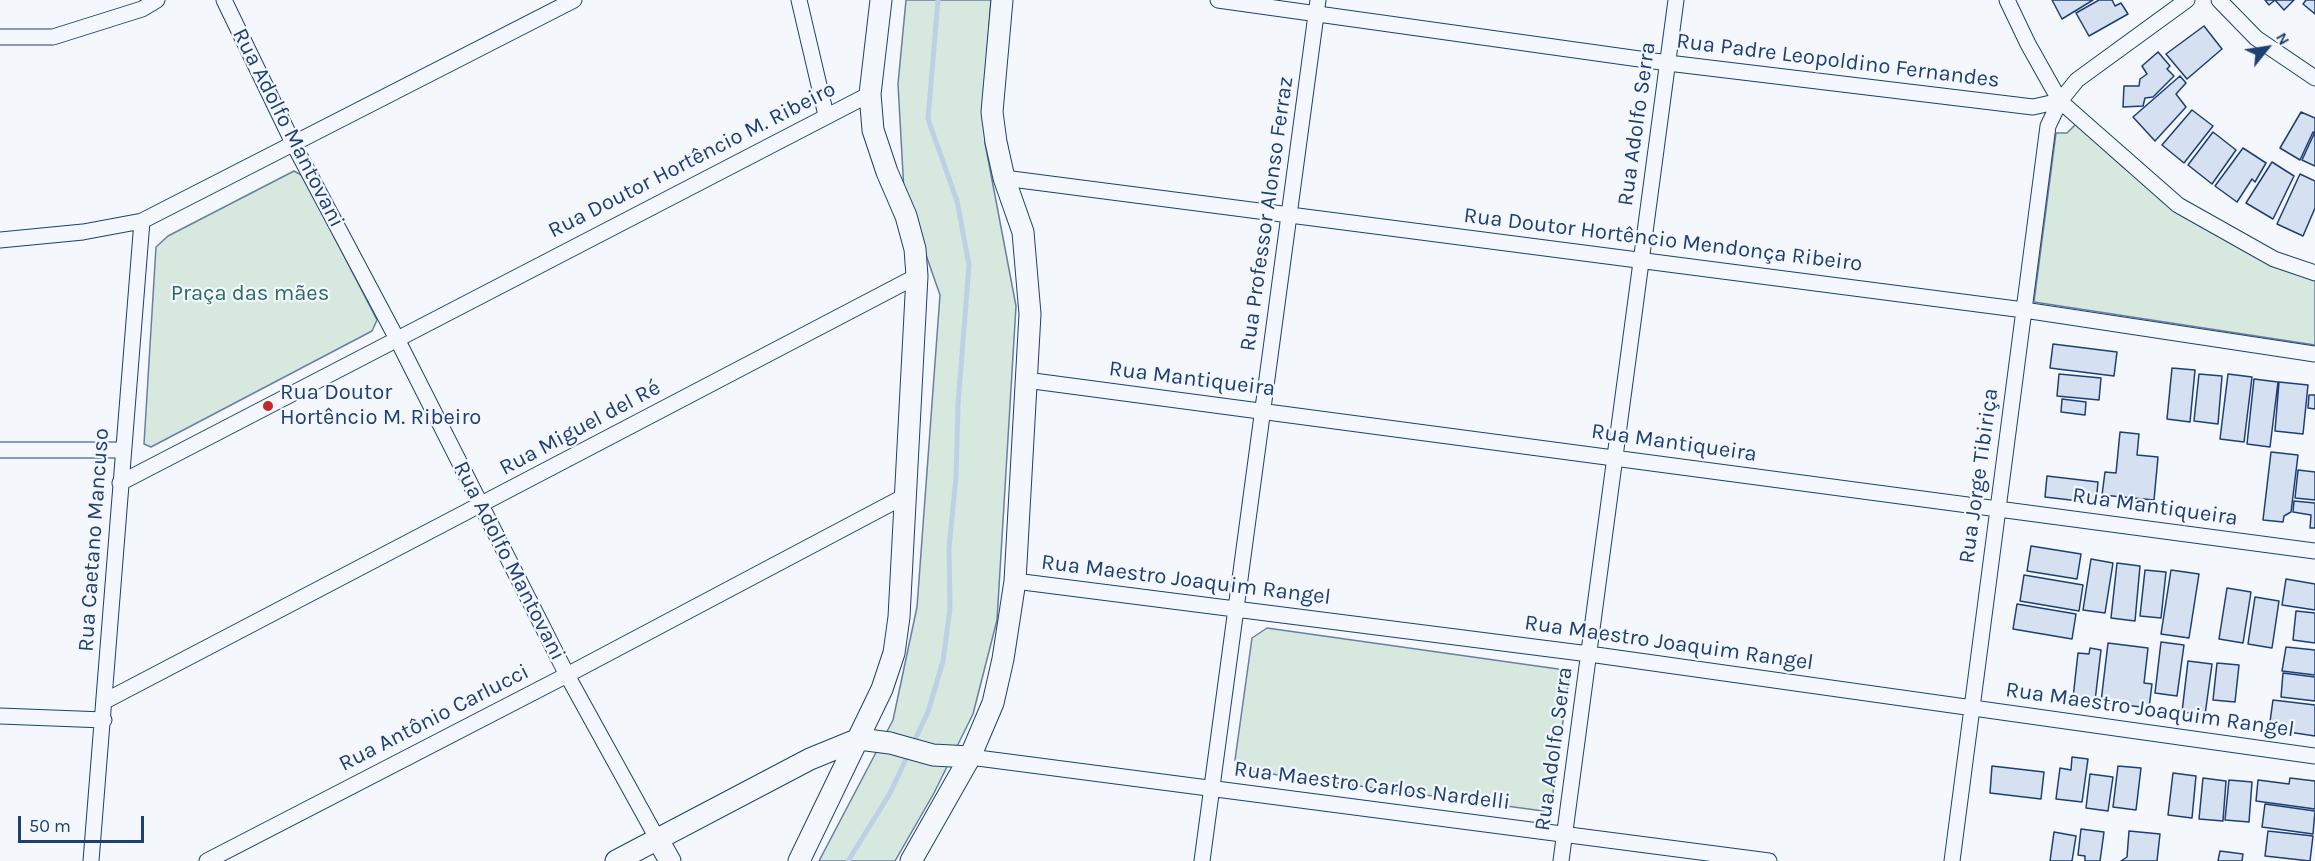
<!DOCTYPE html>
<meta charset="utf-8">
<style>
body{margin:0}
#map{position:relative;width:2315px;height:861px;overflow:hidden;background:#f4f7fb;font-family:Karla,sans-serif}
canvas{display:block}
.north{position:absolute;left:2237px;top:18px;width:60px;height:60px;-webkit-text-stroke:4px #f4f7fb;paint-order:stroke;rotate:60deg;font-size:16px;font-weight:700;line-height:24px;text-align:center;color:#1d3f73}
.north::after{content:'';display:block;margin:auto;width:21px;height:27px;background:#1d3f73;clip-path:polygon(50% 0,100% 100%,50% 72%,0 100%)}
.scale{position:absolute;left:18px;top:816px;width:126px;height:27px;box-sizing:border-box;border:3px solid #1d3f73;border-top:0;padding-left:8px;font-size:18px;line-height:21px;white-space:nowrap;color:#1d3f73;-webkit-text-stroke:4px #f4f7fb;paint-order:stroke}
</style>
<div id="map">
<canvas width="2315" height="861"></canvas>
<div class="north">N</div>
<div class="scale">50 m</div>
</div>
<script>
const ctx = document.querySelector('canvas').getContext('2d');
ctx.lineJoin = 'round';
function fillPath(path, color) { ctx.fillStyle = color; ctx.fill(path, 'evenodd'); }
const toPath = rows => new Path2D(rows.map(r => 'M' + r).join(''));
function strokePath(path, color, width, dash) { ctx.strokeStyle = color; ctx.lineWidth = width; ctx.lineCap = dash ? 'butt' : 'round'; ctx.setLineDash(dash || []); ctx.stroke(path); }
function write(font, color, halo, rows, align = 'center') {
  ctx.font = font + ' Karla,sans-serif'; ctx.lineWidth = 4.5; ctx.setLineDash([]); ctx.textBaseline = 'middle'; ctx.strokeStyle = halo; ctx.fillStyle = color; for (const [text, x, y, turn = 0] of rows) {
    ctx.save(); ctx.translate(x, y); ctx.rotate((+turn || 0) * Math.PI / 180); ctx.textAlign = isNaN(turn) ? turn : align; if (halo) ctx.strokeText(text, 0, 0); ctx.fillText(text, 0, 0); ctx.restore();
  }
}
const green = toPath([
 [906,0,991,0,987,53,985,143,1016,306,997,620,973,714,934,793,895,861,819,861,893,720,917,607,940,295,904,192,898,84,906,0],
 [2076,124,2123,167,2174,207,2315,280,2315,345,2034,302,2056,133,2067,133,2076,124],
 [294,171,303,176,377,320,372,331,151,447,144,444,156,247,168,236,294,171],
 [1267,628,1558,669,1569,678,1551,807,1543,811,1242,770,1235,760,1252,638,1267,628]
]);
const stream = toPath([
 [913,744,928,712,943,661,950,608,949,548,956,477,958,405,969,265,957,201,928,119,938,0],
 [848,861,889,795,909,753]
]);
const building = toPath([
 [2052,0,2093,0,2062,19,2052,0],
 [2099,0,2112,0,2115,6,2121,3,2128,14,2089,36,2076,13,2099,0],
 [2265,0,2294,0,2284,10,2275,0,2269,5,2265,0],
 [2306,0,2315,0,2315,14,2303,4,2306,0],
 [2204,26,2222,49,2187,79,2166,54,2204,26],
 [2158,52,2170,66,2167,69,2174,76,2153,97,2145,98,2143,106,2123,107,2124,86,2139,86,2140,79,2147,74,2142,66,2158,52],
 [2180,76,2186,83,2176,94,2186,107,2155,141,2133,117,2180,76],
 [2192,110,2213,126,2184,163,2162,145,2192,110],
 [2301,112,2315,118,2315,133,2313,132,2300,160,2280,148,2301,112],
 [2213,132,2236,150,2212,184,2188,165,2213,132],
 [2314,134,2315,134,2315,166,2302,160,2314,134],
 [2243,148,2266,163,2255,182,2252,179,2237,202,2215,186,2243,148],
 [2272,162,2294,176,2273,219,2246,203,2272,162],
 [2300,174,2315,181,2315,208,2303,236,2277,224,2300,174],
 [2053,344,2117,352,2114,376,2050,368,2053,344],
 [2172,368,2195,370,2190,422,2167,419,2172,368],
 [2059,374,2101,378,2099,400,2057,396,2059,374],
 [2199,374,2222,376,2218,424,2194,421,2199,374],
 [2228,374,2252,377,2244,442,2220,439,2228,374],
 [2254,379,2278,382,2270,447,2247,444,2254,379],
 [2279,382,2308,385,2303,434,2275,431,2279,382],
 [2309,395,2315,395,2315,409,2308,408,2309,395],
 [2062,399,2086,402,2085,415,2061,412,2062,399],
 [2120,432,2139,434,2137,455,2158,457,2154,500,2102,495,2105,472,2116,473,2120,432],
 [2271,452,2298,455,2291,512,2284,516,2283,522,2263,520,2271,452],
 [2298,470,2315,472,2315,500,2295,498,2298,470],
 [2047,476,2098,482,2096,503,2045,497,2047,476],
 [2294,501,2315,503,2315,528,2310,528,2311,515,2293,512,2294,501],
 [2031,546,2081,554,2077,579,2027,571,2031,546],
 [2091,559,2113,563,2105,613,2083,610,2091,559],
 [2117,563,2140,566,2135,621,2111,618,2117,563],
 [2145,570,2166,572,2161,618,2140,616,2145,570],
 [2171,570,2199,574,2189,638,2161,634,2171,570],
 [2024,575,2083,585,2079,611,2020,601,2024,575],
 [2286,579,2315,584,2315,610,2282,605,2286,579],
 [2227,588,2251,592,2243,643,2219,639,2227,588],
 [2255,597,2279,601,2272,648,2248,644,2255,597],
 [2017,604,2076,614,2072,639,2013,629,2017,604],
 [2296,611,2315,613,2315,643,2293,640,2296,611],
 [2161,642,2184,645,2177,696,2155,693,2161,642],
 [2108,643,2148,648,2144,683,2152,684,2149,708,2101,702,2108,643],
 [2286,647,2315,650,2315,675,2282,671,2286,647],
 [2090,648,2101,650,2095,701,2073,698,2078,653,2089,654,2090,648],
 [2188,661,2212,664,2205,715,2182,712,2188,661],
 [2217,663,2239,665,2235,702,2213,700,2217,663],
 [2283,673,2315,677,2315,701,2281,697,2283,673],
 [2273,700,2315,705,2315,736,2269,729,2273,700],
 [2072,757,2088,759,2082,802,2056,799,2060,768,2071,770,2072,757],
 [1992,766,2044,772,2041,799,1990,793,1992,766],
 [2118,766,2141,768,2136,810,2113,807,2118,766],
 [2173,773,2196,776,2192,818,2168,815,2173,773],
 [2090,774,2113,777,2108,811,2086,808,2090,774],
 [2203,778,2226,781,2223,821,2199,819,2203,778],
 [2290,778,2315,781,2315,809,2256,801,2258,780,2289,784,2290,778],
 [2229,780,2252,782,2249,822,2225,820,2229,780],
 [2265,804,2315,811,2313,834,2262,827,2265,804],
 [2081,829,2104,832,2100,861,2085,861,2085,856,2078,855,2081,829],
 [2129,831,2160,834,2157,861,2121,861,2127,857,2129,831],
 [2268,831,2313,836,2310,861,2265,856,2268,831],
 [2054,832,2076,836,2072,861,2050,861,2054,832],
 [2220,851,2243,854,2242,861,2218,861,2220,851]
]);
const street = toPath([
 [224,0,294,145,397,339,567,675,658,840],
 [799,0,826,115],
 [1218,0,1668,63,2033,107,2060,101],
 [2007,0,2028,44,2060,101,2086,124,2178,205,2274,259,2315,273],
 [2219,0,2256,38,2315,78],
 [0,37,53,37,142,9,157,0],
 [1004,178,2024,310,2315,354],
 [0,240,83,232,142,221,574,0],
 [1026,380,2315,551],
 [0,450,123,450],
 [120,483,870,94],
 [1015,581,1589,654,2315,756],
 [105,701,917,276],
 [0,716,104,720],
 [970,757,1769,861],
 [91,861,142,221],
 [207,861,567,675,905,496],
 [1202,861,1318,0],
 [1561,861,1676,0],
 [1952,861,2048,126,2060,101,2077,80,2187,0]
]);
const secondary = toPath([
 [658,840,670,861],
 [616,861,810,759,859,739,890,743,933,755,970,757],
 [799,861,882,689,894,653,899,617,917,276,915,249,906,216,887,172,873,130,870,94,881,0],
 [911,861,970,757,993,703,1003,659,1015,581,1030,314,1023,232,1004,178,996,142,992,112,1002,0]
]);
const markers = [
 [268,406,6,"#c62828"]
];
const streetNames = [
 ["Rua Padre Leopoldino Fernandes",1838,61,7],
 ["Rua Adolfo Serra",1637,124,-82],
 ["Rua Adolfo Mantovani",288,128,63],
 ["Rua Doutor Hortêncio M. Ribeiro",692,160,-27],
 ["Rua Professor Alonso Ferraz",1267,214,-82],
 ["Rua Doutor Hortêncio Mendonça Ribeiro",1663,240,7],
 ["Rua Mantiqueira",1192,379,7],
 ["Rua Miguel del Ré",580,428,-28],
 ["Rua Mantiqueira",1674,443,8],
 ["Rua Jorge Tibiriça",1979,476,-82],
 ["Rua Mantiqueira",2155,507,8],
 ["Rua Caetano Mancuso",94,540,-86],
 ["Rua Adolfo Mantovani",509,561,63],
 ["Rua Maestro Joaquim Rangel",1186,580,7],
 ["Rua Maestro Joaquim Rangel",1669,643,8],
 ["Rua Maestro Joaquim Rangel",2150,710,8],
 ["Rua Antônio Carlucci",434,718,-27],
 ["Rua Adolfo Serra",1554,749,-82],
 ["Rua Maestro Carlos Nardelli",1372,786,7]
];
const parkNames = [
 ["Praça das mães",250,294]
];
const poiNames = [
 ["Rua Doutor",280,393],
 ["Hortêncio M. Ribeiro",280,418]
];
fillPath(green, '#d7e8df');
strokePath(green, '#687fa3', 1.5);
strokePath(stream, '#bed0e5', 5);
fillPath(building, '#d5e0f0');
strokePath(building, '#1d3f73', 1.5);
strokePath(street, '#1d3f73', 17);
strokePath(secondary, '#1d3f73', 23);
strokePath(street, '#f4f7fb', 15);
strokePath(secondary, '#f4f7fb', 21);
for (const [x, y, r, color] of markers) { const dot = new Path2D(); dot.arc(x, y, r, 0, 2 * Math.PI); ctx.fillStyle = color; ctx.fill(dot); strokePath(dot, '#f4f7fb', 2); }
write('22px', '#1d3f73', '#f4f7fb', streetNames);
write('22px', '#2c6c60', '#f4f7fb', parkNames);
write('22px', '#1d3f73', '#f4f7fb', poiNames, 'left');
</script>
